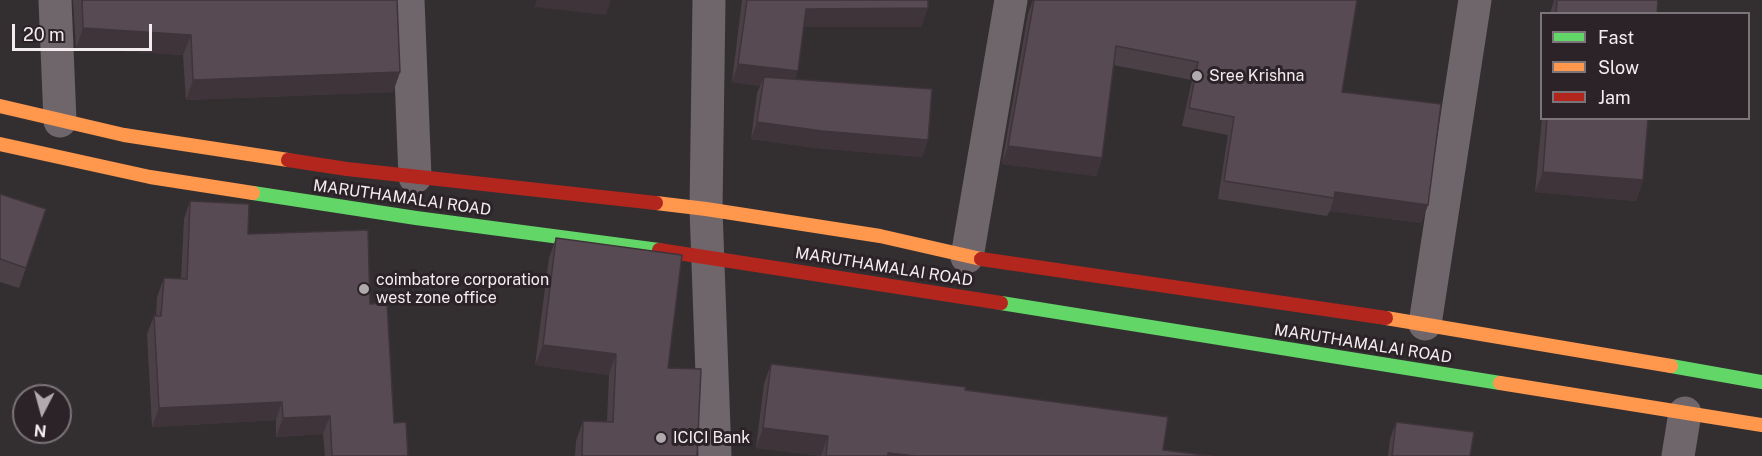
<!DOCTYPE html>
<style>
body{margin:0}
#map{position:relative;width:1762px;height:456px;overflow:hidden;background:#332f31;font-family:"Public Sans",sans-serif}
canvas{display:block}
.legend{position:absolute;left:1540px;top:12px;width:210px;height:108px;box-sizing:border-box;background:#2b2328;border:2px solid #7b7478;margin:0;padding:8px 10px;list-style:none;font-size:18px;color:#f3edf0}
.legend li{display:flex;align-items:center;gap:12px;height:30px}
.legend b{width:30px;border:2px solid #7b7478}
.north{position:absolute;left:12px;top:384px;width:60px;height:60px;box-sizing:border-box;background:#2b2328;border:2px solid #7b7478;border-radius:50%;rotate:186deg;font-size:16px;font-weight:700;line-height:24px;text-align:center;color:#f3edf0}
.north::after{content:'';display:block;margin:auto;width:21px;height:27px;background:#b0aaad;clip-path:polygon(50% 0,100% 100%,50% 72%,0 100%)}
.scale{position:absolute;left:12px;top:24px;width:140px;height:27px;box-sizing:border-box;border:3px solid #f3edf0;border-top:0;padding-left:8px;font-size:18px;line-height:21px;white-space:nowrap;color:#f3edf0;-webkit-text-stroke:4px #2b2328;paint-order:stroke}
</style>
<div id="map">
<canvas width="1762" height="456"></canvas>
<ul class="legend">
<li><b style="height:8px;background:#63d668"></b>Fast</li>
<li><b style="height:8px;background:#ff974d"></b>Slow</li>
<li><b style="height:8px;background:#b3261e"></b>Jam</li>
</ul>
<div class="north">N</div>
<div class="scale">20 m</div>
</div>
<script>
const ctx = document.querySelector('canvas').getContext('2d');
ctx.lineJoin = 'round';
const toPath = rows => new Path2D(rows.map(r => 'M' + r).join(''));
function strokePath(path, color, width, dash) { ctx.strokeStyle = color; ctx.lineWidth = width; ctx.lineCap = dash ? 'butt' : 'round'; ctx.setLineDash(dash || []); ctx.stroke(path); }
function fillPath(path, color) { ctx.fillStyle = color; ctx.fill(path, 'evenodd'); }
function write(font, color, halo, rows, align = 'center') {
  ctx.font = font + ' "Public Sans",sans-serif'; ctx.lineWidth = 6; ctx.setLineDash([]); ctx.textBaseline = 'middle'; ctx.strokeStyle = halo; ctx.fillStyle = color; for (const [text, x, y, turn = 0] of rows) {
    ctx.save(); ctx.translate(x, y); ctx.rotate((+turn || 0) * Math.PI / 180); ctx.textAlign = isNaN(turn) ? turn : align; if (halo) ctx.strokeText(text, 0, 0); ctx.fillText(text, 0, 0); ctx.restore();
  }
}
const street = toPath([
 [55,0,60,121],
 [408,0,415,177],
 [709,0,706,209,715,456],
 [967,257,1011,0],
 [1425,324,1475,0],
 [1678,456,1685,413]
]);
const fast = toPath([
 [253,193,416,218,659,250],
 [1001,303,1500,383],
 [1671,366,1762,382]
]);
const slow = toPath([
 [0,106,124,135,288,160],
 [0,144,150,177,253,193],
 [656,203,706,209,880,236,981,259],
 [1386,318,1671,366],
 [1500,383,1762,425]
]);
const jam = toPath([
 [288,160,347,169,656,203],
 [659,250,1001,303],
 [981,259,1386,318]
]);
const wall = toPath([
 [73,0,397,0,400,72,393,92,186,100,183,55,76,48],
 [742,0,928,0,921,27,803,27,795,79,928,140,922,157,816,148,751,139,757,93,760,86,732,82],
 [1033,0,1357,0,1342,92,1428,205,1421,223,1330,211,1327,216,1218,199,1228,135,1182,126,1192,80,1113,65,1102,158,1096,176,1002,164,1028,14],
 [1554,0,1557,0,1657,14,1550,14],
 [1542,118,1648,118,1643,180,1636,201,1535,192],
 [0,194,26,268,19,288,0,282],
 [190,201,370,304,394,423,408,456,325,456,323,434,276,437,276,420,152,427,147,334,154,316,156,316,157,297,164,278,181,279,184,219],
 [556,238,668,368,697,456,575,456,576,441,583,421,607,422,609,375,535,365,549,258],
 [771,364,965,390,1163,450,1212,456,821,456,756,448,764,384],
 [1396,422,1470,456,1388,456,1390,439]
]);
const shadedWall = toPath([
 [537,0,611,0,606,15,534,7],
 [928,8,921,27,799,27,806,9],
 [83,28,191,35,183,55,76,48],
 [738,64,798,71,791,89,764,77,760,86,732,82],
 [400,72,393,92,186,100,193,80],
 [757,122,928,140,922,157,816,148,751,139],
 [1008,146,1102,158,1096,176,1002,164],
 [1543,172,1643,180,1636,201,1535,192],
 [1335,192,1428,205,1421,223,1330,211,1334,198],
 [543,345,616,354,609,375,535,365],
 [282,402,276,420,152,427,159,408],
 [330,416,323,434,276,437,283,418],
 [763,428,828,436,821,456,756,448],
 [888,453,915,456,887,456]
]);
const building = toPath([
 [82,0,397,0,400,72,193,80,191,35,83,28,82,0],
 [747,0,928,0,928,8,806,9,798,71,738,64,747,0],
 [1034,0,1357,0,1342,92,1441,104,1428,205,1335,192,1334,198,1224,181,1234,117,1189,108,1198,62,1116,46,1102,158,1008,146,1034,0],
 [1557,0,1658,0,1657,14,1556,14,1557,0],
 [764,77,932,89,928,140,822,131,757,122,764,77],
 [1547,118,1648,118,1643,180,1543,172,1547,118],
 [0,194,46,209,26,268,0,259,0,194],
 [190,201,249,204,248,234,368,230,370,304,387,303,394,423,406,422,408,456,332,456,330,416,283,418,282,402,159,408,154,316,161,316,164,278,187,279,190,201],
 [556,238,682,255,668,368,701,369,697,456,582,456,583,421,613,422,616,354,543,345,556,238],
 [771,364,966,387,965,390,1168,417,1163,450,1212,456,915,456,888,453,888,456,826,456,828,436,763,428,771,364],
 [1396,422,1474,432,1470,456,1392,456,1396,422]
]);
const markers = [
 [1197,76,6,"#b0aaad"],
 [364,289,6,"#b0aaad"],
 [661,438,6,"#b0aaad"]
];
const poiNames = [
 ["Sree Krishna",1209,76],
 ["coimbatore corporation",376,280],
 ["west zone office",376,298],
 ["ICICI Bank",673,438]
];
const streetNames = [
 ["MARUTHAMALAI ROAD",402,198,8],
 ["MARUTHAMALAI ROAD",884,267,9],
 ["MARUTHAMALAI ROAD",1363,344,9]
];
strokePath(street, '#6f666b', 33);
strokePath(fast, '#63d668', 14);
strokePath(slow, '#ff974d', 14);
strokePath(jam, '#b3261e', 14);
fillPath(wall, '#4c4047');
fillPath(shadedWall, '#3e343a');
fillPath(building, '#584a53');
strokePath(building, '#3e343a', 1.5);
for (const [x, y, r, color] of markers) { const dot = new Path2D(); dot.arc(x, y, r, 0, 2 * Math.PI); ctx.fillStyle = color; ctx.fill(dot); strokePath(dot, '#2b2328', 2); }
write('16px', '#f3edf0', '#2b2328', poiNames, 'left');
write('16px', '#f3edf0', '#2b2328', streetNames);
</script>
